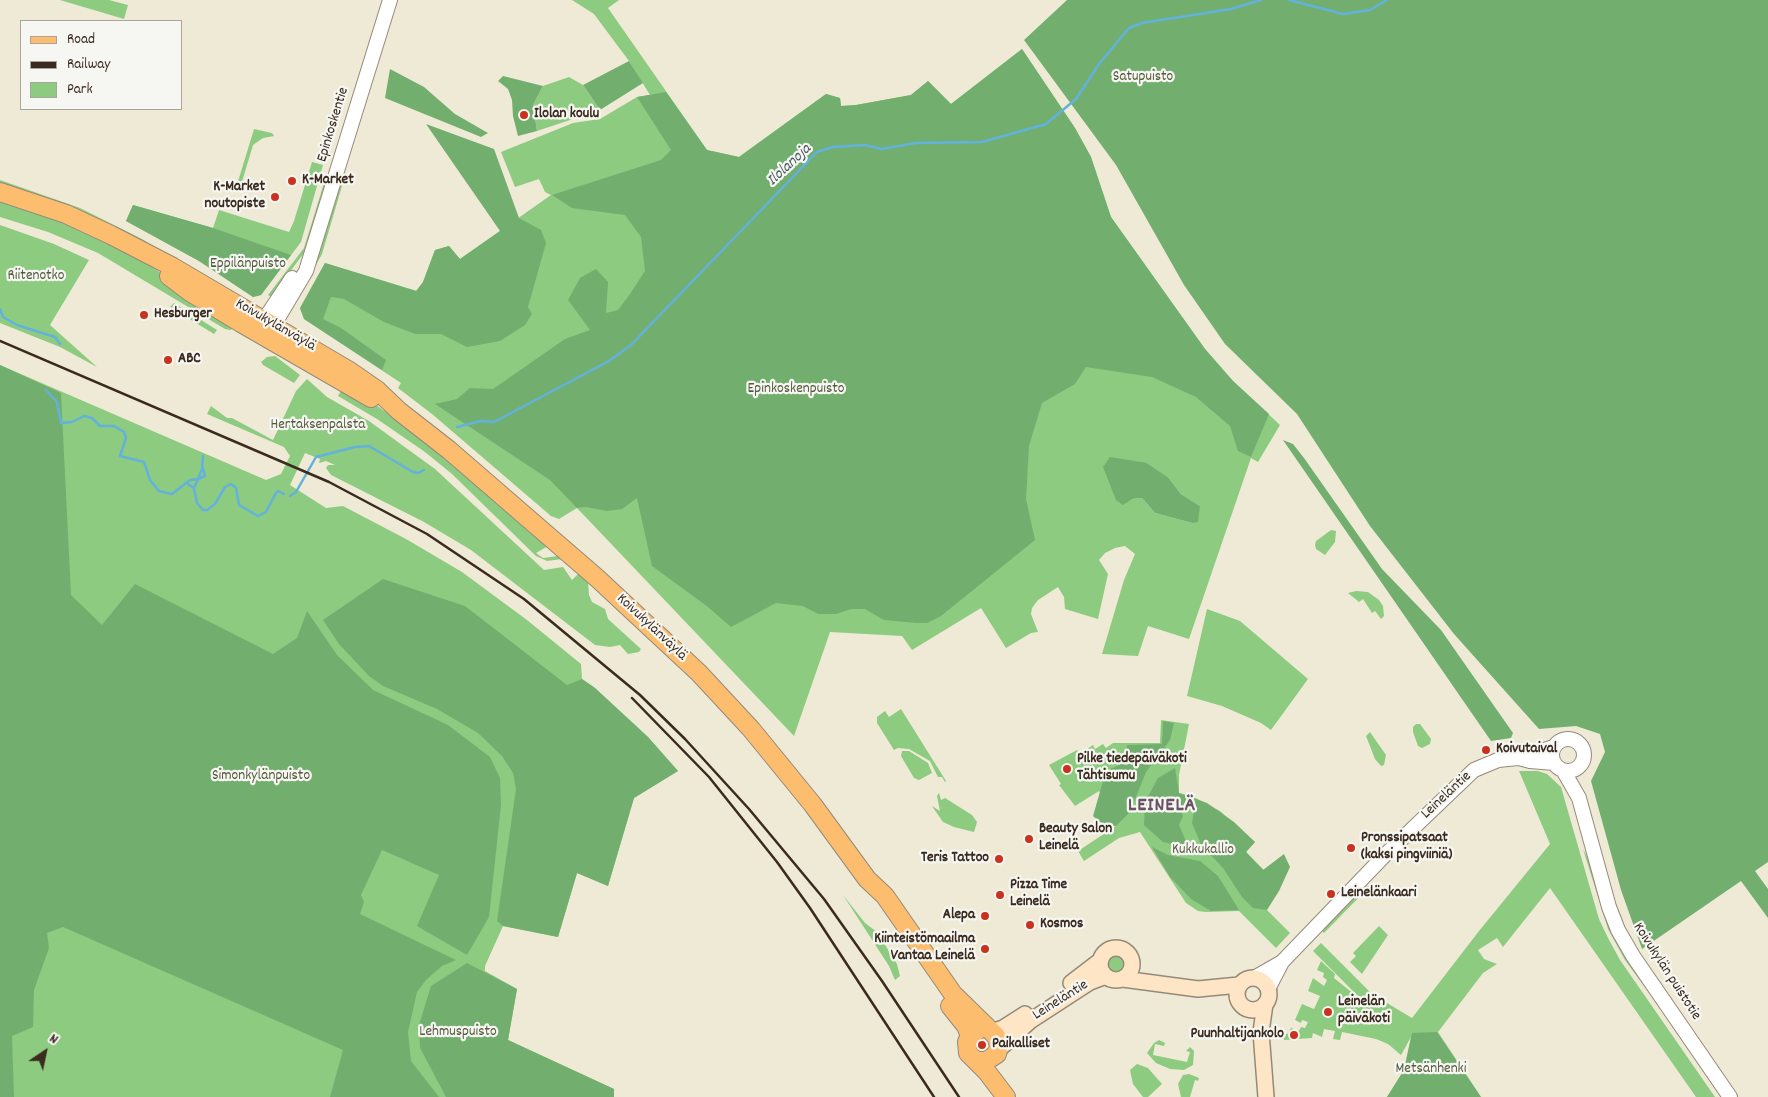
<!DOCTYPE html>
<meta charset="utf-8">
<style>
body{margin:0}
#map{position:relative;width:1768px;height:1097px;overflow:hidden;background:#efead5;font-family:Dekko,sans-serif}
canvas{display:block}
.legend{position:absolute;left:20px;top:20px;width:162px;height:90px;box-sizing:border-box;background:#f6f6f2;border:1px solid #aba49d;margin:0;padding:6px 9px;list-style:none;font-size:15px;color:#3b2a1e}
.legend li{display:flex;align-items:center;gap:10px;height:25px}
.legend b{width:25px;border:1px solid #aba49d}
.north{position:absolute;left:20px;top:1027px;width:50px;height:50px;-webkit-text-stroke:4px #f6f6f2;paint-order:stroke;rotate:34deg;font-size:14px;font-weight:700;line-height:20px;text-align:center;color:#3b2a1e}
.north::after{content:'';display:block;margin:auto;width:18px;height:22px;background:#3b2a1e;clip-path:polygon(50% 0,100% 100%,50% 72%,0 100%)}
</style>
<div id="map">
<canvas width="1768" height="1097"></canvas>
<ul class="legend">
<li><b style="height:6px;background:#fcbd6f"></b>Road</li>
<li><b style="height:6px;background:#3b2a1e"></b>Railway</li>
<li><b style="height:14px;background:#8dcb81"></b>Park</li>
</ul>
<div class="north">N</div>
</div>
<script>
const ctx = document.querySelector('canvas').getContext('2d');
ctx.lineJoin = 'round';
function fillPath(path, color) { ctx.fillStyle = color; ctx.fill(path, 'evenodd'); }
const toPath = rows => new Path2D(rows.map(r => 'M' + r).join(''));
function strokePath(path, color, width, dash) { ctx.strokeStyle = color; ctx.lineWidth = width; ctx.lineCap = dash ? 'butt' : 'round'; ctx.setLineDash(dash || []); ctx.stroke(path); }
function write(font, color, halo, rows, align = 'center') {
  ctx.font = font + ' Dekko,sans-serif'; ctx.lineWidth = 4.5; ctx.setLineDash([]); ctx.textBaseline = 'middle'; ctx.strokeStyle = halo; ctx.fillStyle = color; for (const [text, x, y, turn = 0] of rows) {
    ctx.save(); ctx.translate(x, y); ctx.rotate((+turn || 0) * Math.PI / 180); ctx.textAlign = isNaN(turn) ? turn : align; if (halo) ctx.strokeText(text, 0, 0); ctx.fillText(text, 0, 0); ctx.restore();
  }
}
const green = toPath([
 [60,0,109,0,128,5,124,19],
 [572,0,619,0,608,8,707,150,739,157,826,94,840,98,841,106,856,105,911,95,928,81,951,104,1022,49,1075,128,1091,157,1111,217,1205,349,1233,381,1280,425,1258,462,1251,458,1189,639,1148,626,1138,656,1102,654,1124,580,1135,554,1125,546,1115,548,1105,553,1099,560,1108,574,1098,619,1065,609,1064,597,1058,587,1038,600,1032,608,1031,614,1038,632,1031,633,1006,648,981,608,912,650,902,636,830,632,794,736,577,508,559,519,551,516,432,414,398,388,401,383,304,319,300,308,325,263,417,291,423,282,435,250,449,246,460,259,551,195,545,192,539,179,515,187,501,152,573,123,600,119,637,97,650,95,629,61,594,14],
 [1147,463,1168,477,1181,494,1200,506,1192,523,1155,513,1142,498,1132,499],
 [569,77,583,85,600,110,537,131,533,105,543,86],
 [254,129,272,133,274,136,263,138,253,145,241,185,238,189,236,188],
 [312,162,323,165,301,242,261,295,253,297,199,261,126,221,133,205,213,228,219,210,289,232,294,221],
 [0,180,80,208,142,239,183,264,0,186],
 [325,180,327,181,307,249,271,297,268,295,304,248],
 [340,185,342,186,322,254,296,302],
 [0,198,38,209,121,246,235,323,231,330,225,329,98,253,48,232,0,217],
 [0,225,54,244,89,260,50,325,97,367,60,347,0,323],
 [174,303,217,330,214,334,170,307],
 [275,356,300,375,294,383,263,365,261,362,267,357],
 [0,365,266,480,281,474,290,456,284,447,207,414,211,406,227,418,232,418,273,440,296,391,307,379,327,397,369,421,435,469,544,570,563,567,572,580,579,573,588,581,589,595,592,602,605,609,608,619,641,649,639,652,628,654,620,645,610,647,595,645,471,550,424,522,331,475,326,468,328,465,335,465,326,461,319,463,320,459,305,453,290,485,326,508,343,506,406,539,462,572,527,620,581,664,582,679,595,688,648,737,678,771,634,798,608,886,577,873,558,937,503,926,485,966,485,971,517,989,508,1040,614,1089,614,1097,0,1097],
 [342,389,368,399,449,459,548,546,536,553,543,558,558,556,562,559,547,561,536,556,452,474,425,452,377,419,338,396],
 [1331,530,1336,531,1335,542,1325,555,1316,549,1315,545,1316,541],
 [1356,591,1368,592,1379,600,1383,606,1384,616,1381,619,1375,611,1372,613,1363,599,1359,602,1348,593],
 [1207,609,1240,621,1308,679,1271,730,1261,723,1222,706,1187,696],
 [901,709,946,781,945,782,942,777,938,777,930,761,909,749,898,748,894,750,877,723,877,717,885,711,889,717],
 [1161,720,1189,724,1179,775,1179,793,1192,796,1220,811,1255,842,1246,852,1264,870,1267,910,1290,933,1276,948,1239,911,1206,912,1198,911,1186,903,1140,832,1119,838,1084,861,1078,851,1116,826,1099,791,1075,806,1059,785,1061,784,1049,765,1077,750,1080,754,1093,745,1095,749,1103,744,1106,748,1113,743,1160,743],
 [1416,724,1420,724,1431,739,1430,744,1422,748,1418,746,1413,732,1413,727],
 [1370,732,1386,755,1384,765,1381,766,1375,759,1366,736],
 [902,751,909,751,928,763,932,773,919,780,914,778,901,756],
 [1519,771,1538,771,1547,774,1561,787,1599,919,1608,938,1620,960,1715,1097,1696,1097,1550,888,1503,947,1497,938,1478,950,1484,959,1497,964,1483,973,1438,1032,1481,1097,1387,1097,1404,1070,1411,1037,1401,1055,1388,1044,1376,1039,1342,1032,1340,1040,1333,1039,1335,1031,1324,1029,1322,1037,1313,1033,1312,1038,1284,1040,1281,1033,1288,1034,1291,1028,1299,1031,1301,1027,1305,1028,1308,1022,1302,1020,1301,1023,1295,1020,1302,1004,1314,1009,1320,996,1308,991,1313,978,1324,986,1327,980,1323,977,1324,973,1317,970,1321,961,1335,974,1334,978,1365,1003,1313,951,1321,943,1372,994,1412,1018,1479,931,1550,844],
 [939,793,941,800,945,798,972,815,977,822,974,832,954,827,943,822,932,806,940,811,937,796],
 [1583,849,1591,864,1679,1034,1625,960,1608,929],
 [1364,886,1370,886,1324,933,1322,931,1331,919],
 [843,895,865,923,877,932,897,964,900,976,895,980,889,966],
 [1379,926,1388,935,1362,974,1350,962,1356,956,1353,953],
 '1106 964a10 10 0 1 1 20 0a10 10 0 1 1-20 0Z',
 [1159,1040,1165,1043,1164,1046,1155,1044,1153,1055,1187,1062,1190,1052,1186,1051,1190,1047,1194,1051,1193,1065,1184,1070,1170,1069,1156,1063,1147,1053,1154,1043],
 [1137,1064,1148,1068,1162,1084,1148,1097,1143,1097,1133,1084,1130,1070],
 [1189,1074,1199,1078,1198,1081,1195,1080,1190,1097,1181,1097,1178,1084,1183,1075]
]);
const forest = toPath([
 [1067,0,1768,0,1768,862,1755,871,1768,889,1768,918,1741,881,1642,949,1621,890,1591,781,1605,752,1600,734,1576,726,1539,729,1454,634,1370,526,1297,414,1225,344,1184,285,1116,165,1024,40],
 [1022,49,1075,128,1091,157,1111,217,1205,349,1233,381,1269,414,1251,457,1238,451,1230,426,1196,397,1152,377,1086,367,1075,384,1042,403,1029,446,1026,499,1035,540,941,616,927,623,916,623,884,620,865,609,851,609,836,614,818,614,803,606,776,603,731,627,708,607,652,566,637,498,622,509,607,511,586,507,577,508,550,480,435,404,457,399,470,388,493,389,565,339,590,330,568,300,580,278,596,269,608,282,606,313,618,310,630,294,645,271,641,237,625,215,572,208,552,195,661,160,671,150,637,97,666,92,707,150,739,157,826,94,840,98,841,106,856,105,911,95,928,81,951,104],
 [629,61,643,83,600,110,583,85],
 [390,69,424,87,455,114,488,133,481,137,385,98],
 [503,76,543,86,533,105,537,131,518,136,513,116,512,100,508,89,498,81],
 [426,124,494,149,519,218,541,230,546,243,528,307,532,314,525,325,500,341,467,347,441,334,415,334,384,322,344,299,331,297,323,319,341,328,386,360,382,370,304,319,300,308,325,263,416,291,423,282,435,250,449,246,460,259,500,231],
 [133,205,213,228,291,255,261,295,253,297,199,261,126,221],
 [0,365,61,393,71,595,102,625,135,584,273,654,297,638,307,611,337,655,373,690,448,725,490,757,500,778,501,805,489,917,467,955,417,926,439,875,382,850,361,895,364,902,360,914,456,960,442,966,426,980,417,992,408,1032,411,1061,439,1097,330,1097,343,1050,63,927,47,933,49,948,34,990,33,1027,12,1036,14,1097,0,1097],
 [1283,440,1293,444,1304,458,1382,569,1441,630,1513,733,1511,738,1491,741],
 [1110,457,1147,463,1168,477,1181,494,1200,506,1198,522,1192,523,1155,513,1142,498,1132,499,1123,505,1116,500,1103,467],
 [383,579,465,606,567,685,582,679,595,688,648,737,678,771,634,798,608,886,577,873,558,937,503,926,497,921,516,789,513,773,502,756,478,733,437,709,383,686,369,676,339,644,323,620],
 [1163,721,1174,723,1170,740,1146,772,1130,812,1116,826,1106,827,1093,816,1106,771,1126,762,1127,745,1162,744],
 [1175,768,1179,793,1207,803,1234,822,1255,842,1246,852,1263,870,1284,854,1290,867,1279,891,1267,910,1253,908,1242,897,1223,868,1208,852,1198,850,1200,842,1192,823,1195,806,1186,802,1181,809,1183,816,1179,825,1189,848,1163,842,1144,825,1145,802,1158,778],
 [1152,847,1168,855,1200,861,1218,876,1239,910,1211,911,1191,899,1170,877],
 [467,963,517,989,508,1040,614,1089,614,1097,446,1097,420,1048,419,1025,431,986],
 [1437,1032,1481,1097,1387,1097,1404,1070,1412,1033]
]);
const stream = toPath([
 [1289,0,1343,14,1370,10,1387,0],
 [0,309,3,317,17,325,55,337,60,344],
 [46,390,57,402,61,423,72,422,84,416,92,418,100,426,114,426,124,432,126,438,120,456,144,462,150,480,159,491,172,494,186,483,194,488,197,503,203,510,207,510,215,504,225,487,231,484,236,488,239,505,258,516,266,512,276,493,278,491,284,494],
 [457,427,481,421,494,422,609,361,631,345,817,152,833,147,865,145,881,149,916,143,982,142,1046,124,1076,99,1099,64,1129,28,1142,23,1231,9,1261,0],
 [186,483,190,480,198,479,202,469,203,456],
 [194,488,198,479,205,476,202,465],
 [290,496,296,492,316,457,355,447,369,446,413,472,418,473,424,470]
]);
const tertiary = toPath([
 [258,329,292,278],
 [268,335,306,271,390,0],
 '1552 755a16 16 0 1 1 32 0a16 16 0 1 1-32 0Z',
 [1519,758,1530,761,1554,763],
 [1563,770,1579,798,1609,907,1618,930,1633,956,1730,1097],
 [1254,978,1282,962,1385,855,1474,770,1498,760,1518,758,1554,747],
 [1268,989,1282,962]
]);
const secondary = toPath([
 '1100 964a16 16 0 1 1 32 0a16 16 0 1 1-32 0Z',
 '1237 994a16 16 0 1 1 32 0a16 16 0 1 1-32 0Z',
 [1123,979,1198,989,1239,985],
 [1071,983,1101,960],
 [1265,1004,1261,1032,1266,1097],
 [991,1032,1003,1028,1025,1014],
 [998,1050,1030,1021,1090,982,1106,976]
]);
const primary = toPath([
 [0,192,66,214,111,235,173,267,348,370,377,390,399,411,449,450,597,578,699,673,751,729,813,805,867,879,885,896,953,994,996,1036,999,1045,997,1054,986,1061,977,1061],
 [169,276,190,292,241,323,371,398],
 [950,1006,966,1026,970,1036],
 [978,1030,970,1036,967,1042,968,1053,987,1072,1006,1097]
]);
const rail = toPath([
 [0,341,329,482,427,534,524,599,640,695,685,739,749,809,824,899,882,981,959,1097],
 [632,698,709,777,777,862,810,908,934,1097]
]);
const markers = [
 [524,115,5,"#c8321e"],
 [292,181,5,"#c8321e"],
 [275,197,5,"#c8321e"],
 [144,315,5,"#c8321e"],
 [168,360,5,"#c8321e"],
 [1486,750,5,"#c8321e"],
 [1067,769,5,"#c8321e"],
 [1029,839,5,"#c8321e"],
 [1351,848,5,"#c8321e"],
 [999,859,5,"#c8321e"],
 [1331,894,5,"#c8321e"],
 [1000,895,5,"#c8321e"],
 [985,916,5,"#c8321e"],
 [1030,925,5,"#c8321e"],
 [985,949,5,"#c8321e"],
 [1328,1012,5,"#c8321e"],
 [1294,1035,5,"#c8321e"],
 [982,1045,5,"#c8321e"]
];
const parkNames = [
 ["Satupuisto",1143,78],
 ["Eppilänpuisto",248,265],
 ["Riitenotko",36,277],
 ["Epinkoskenpuisto",796,390],
 ["Hertaksenpalsta",318,426],
 ["Simonkylänpuisto",261,777],
 ["Kukkukallio",1203,851],
 ["Lehmuspuisto",458,1033],
 ["Metsänhenki",1431,1070]
];
const poiNames = [
 ["Ilolan koulu",534,115],
 ["K-Market",302,181],
 ["K-Market",265,188,"right"],
 ["noutopiste",265,205,"right"],
 ["Hesburger",154,315],
 ["ABC",178,360],
 ["Koivutaival",1496,750],
 ["Pilke tiedepäiväkoti",1077,760],
 ["Tähtisumu",1077,777],
 ["Beauty Salon",1039,830],
 ["Leinelä",1039,847],
 ["Pronssipatsaat",1361,839],
 ["(kaksi pingviiniä)",1361,856],
 ["Teris Tattoo",989,859,"right"],
 ["Pizza Time",1010,886],
 ["Leinelä",1010,903],
 ["Leinelänkaari",1341,894],
 ["Alepa",975,916,"right"],
 ["Kosmos",1040,925],
 ["Kiinteistömaailma",975,940,"right"],
 ["Vantaa Leinelä",975,957,"right"],
 ["Leinelän",1338,1003],
 ["päiväkoti",1338,1020],
 ["Puunhaltijankolo",1284,1035,"right"],
 ["Paikalliset",992,1045]
];
const streetNames = [
 ["Epinkoskentie",334,125,-73],
 ["Koivukylänväylä",275,326,30],
 ["Koivukylänväylä",651,628,43],
 ["Leineläntie",1447,796,-43],
 ["Koivukylän puistotie",1666,972,57],
 ["Leineläntie",1061,1001,-32]
];
const waterNames = [
 ["Ilolanoja",790,166,-43]
];
const districtNames = [
 ["LEINELÄ",1162,807]
];
fillPath(green, '#8dcb81');
fillPath(forest, '#72af6f');
strokePath(stream, '#63b1dd', 2.5);
strokePath(tertiary, '#958a7a', 16);
strokePath(secondary, '#958a7a', 18);
strokePath(primary, '#958a7a', 20);
strokePath(tertiary, '#fff', 14);
strokePath(secondary, '#fee5c5', 15);
strokePath(primary, '#fcbd6f', 18);
strokePath(rail, '#3b2a1e', 2.5);
for (const [x, y, r, color] of markers) { const dot = new Path2D(); dot.arc(x, y, r, 0, 2 * Math.PI); ctx.fillStyle = color; ctx.fill(dot); strokePath(dot, '#f6f6f2', 2); }
write('15px', '#545a3c', '#f6f6f2', parkNames);
write('bold 15px', '#3b2a1e', '#f6f6f2', poiNames, 'left');
write('15px', '#3b2a1e', '#f6f6f2', streetNames);
write('italic 16px', '#495961', '#f6f6f2', waterNames);
ctx.letterSpacing = '1px';
write('bold 20px', '#685363', '#f6f6f2', districtNames);
ctx.letterSpacing = '0px';
</script>
